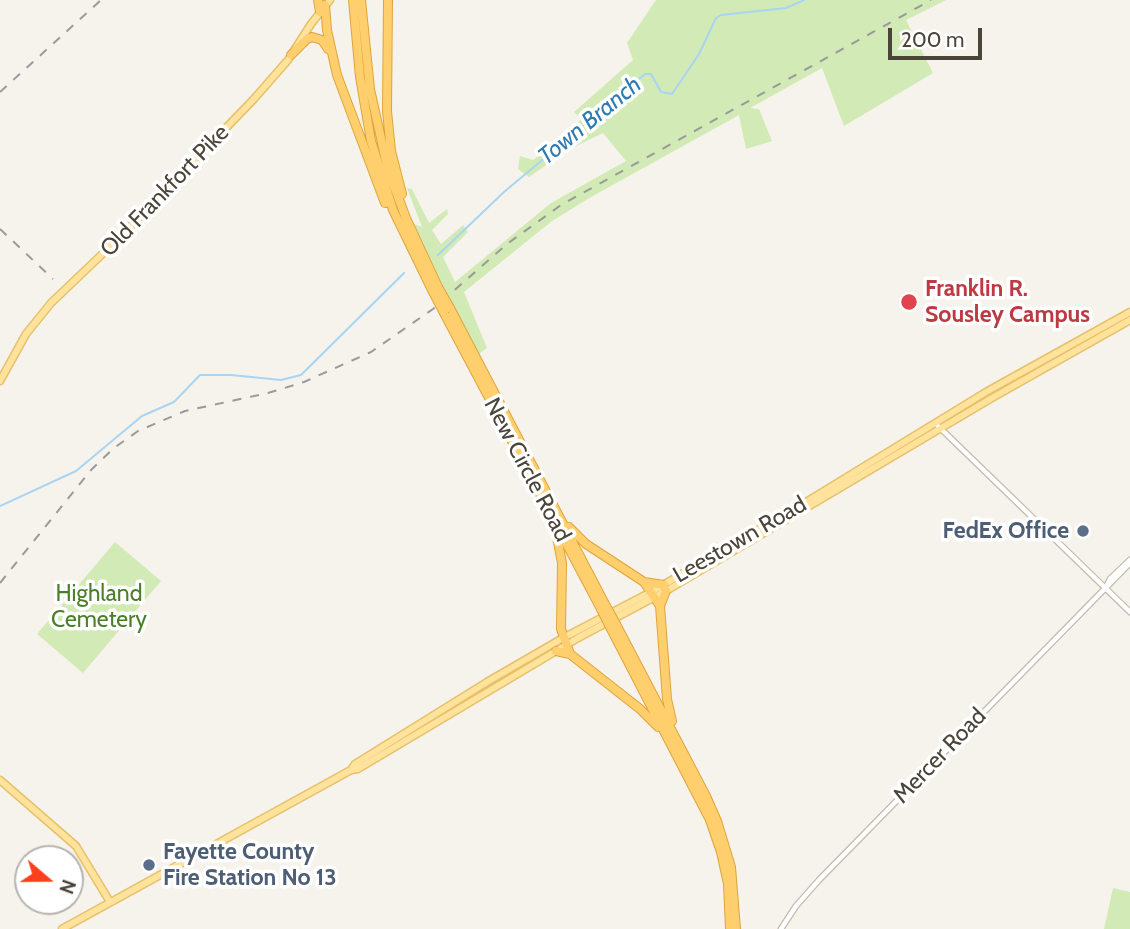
<!DOCTYPE html>
<style>
body{margin:0}
#map{position:relative;width:1130px;height:929px;overflow:hidden;background:#f6f3ec;font-family:Cabin,sans-serif}
canvas{display:block}
.north{position:absolute;left:14px;top:845px;width:70px;height:70px;box-sizing:border-box;background:#fff;border:2px solid #b7b4b0;border-radius:50%;rotate:110deg;font-size:19px;font-weight:700;line-height:28px;text-align:center;color:#4b4439}
.north::after{content:'';display:block;margin:auto;width:24px;height:32px;background:#fc3f1d;clip-path:polygon(50% 0,100% 100%,50% 72%,0 100%)}
.scale{position:absolute;left:888px;top:28px;width:94px;height:32px;box-sizing:border-box;border:4px solid #4b4439;border-top:0;padding-left:9px;font-size:21px;line-height:24px;white-space:nowrap;color:#4b4439;-webkit-text-stroke:5px #fff;paint-order:stroke}
</style>
<div id="map">
<canvas width="1130" height="929"></canvas>
<div class="north">N</div>
<div class="scale">200 m</div>
</div>
<script>
const ctx = document.querySelector('canvas').getContext('2d');
ctx.lineJoin = 'round';
function fillPath(path, color) { ctx.fillStyle = color; ctx.fill(path, 'evenodd'); }
const toPath = rows => new Path2D(rows.map(r => 'M' + r).join(''));
function strokePath(path, color, width, dash) { ctx.strokeStyle = color; ctx.lineWidth = width; ctx.lineCap = dash ? 'butt' : 'round'; ctx.setLineDash(dash || []); ctx.stroke(path); }
function write(font, color, halo, rows, align = 'center') {
  ctx.font = font + ' Cabin,sans-serif'; ctx.lineWidth = 7; ctx.setLineDash([]); ctx.textBaseline = 'middle'; ctx.strokeStyle = halo; ctx.fillStyle = color; for (const [text, x, y, turn = 0] of rows) {
    ctx.save(); ctx.translate(x, y); ctx.rotate((+turn || 0) * Math.PI / 180); ctx.textAlign = isNaN(turn) ? turn : align; if (halo) ctx.strokeText(text, 0, 0); ctx.fillText(text, 0, 0); ctx.restore();
  }
}
const green = toPath([
 [656,0,946,0,906,20,933,73,844,126,822,68,750,108,759,109,772,141,746,149,739,115,591,197,552,221,464,292,487,348,479,354,449,300,414,224,422,227,407,188,412,189,429,223,447,209,448,214,432,230,441,244,463,225,468,232,443,257,455,282,551,203,626,161,603,133,570,149,529,177,518,169,520,156,533,160,574,129,581,119,574,112,633,60,627,43],
 [115,542,161,581,83,673,37,634],
 [1113,888,1130,892,1130,929,1104,929]
]);
const stream = toPath([
 [438,255,504,192,645,74,651,74,661,92,672,94,699,54,716,18,721,15,786,8,804,0],
 [0,506,76,471,142,416,174,402,200,375,231,375,281,380,301,375,404,273]
]);
const minor = toPath([
 [935,423,1130,612],
 [1106,587,1110,579,1130,560],
 [781,929,796,906,819,880,1130,563]
]);
const major = toPath([
 [0,381,26,334,51,303,117,240,253,100,288,60,311,24,330,0],
 [351,770,358,769,578,638,666,591,992,398,1130,320],
 [0,780,76,846,110,902],
 [62,929,351,770,355,764,487,682,563,638,651,592,801,505,986,392,1130,312]
]);
const highway = toPath([
 [318,0,320,12],
 [353,0,360,77,371,141,393,210,433,292],
 [361,0,370,89,388,170,406,218,438,287],
 [388,0,387,111,391,151,402,194],
 [325,5,327,30,337,75,385,203],
 [291,55,307,39,312,37,322,40,328,49],
 [450,308,606,606],
 [445,315,601,609],
 [569,527,586,544,644,582,664,585],
 [556,532,562,563,561,629,570,654],
 [644,582,660,606],
 [666,591,660,606,667,699,672,721],
 [617,626,706,796,717,821,731,867,736,929],
 [611,629,710,820,721,852,728,884,730,929],
 [556,651,570,654,640,709,658,727]
]);
const rail = toPath([
 [0,92,101,0],
 [0,229,53,279],
 [0,583,91,470,114,448,138,431,185,411,268,393,304,382,371,352,433,309,507,244,561,205,931,0]
]);
const highwayBridge = toPath([
 [438,287,450,308],
 [433,292,445,315],
 [606,606,617,626],
 [601,609,611,629]
]);
const markers = [
 [909,302,9,"#e0444e"],
 [1083,531,7,"#5c6f8a"],
 [149,865,7,"#5c6f8a"]
];
const streetNames = [
 ["Old Frankfort Pike",165,191,-46],
 ["New Circle Road",527,470,62],
 ["Leestown Road",740,540,-30],
 ["Mercer Road",940,756,-46]
];
const healthNames = [
 ["Franklin R.",925,289],
 ["Sousley Campus",925,315]
];
const serviceNames = [
 ["FedEx Office",1069,531],
 ["Fayette County",163,852,"left"],
 ["Fire Station No 13",163,878,"left"]
];
const parkNames = [
 ["Highland",99,594],
 ["Cemetery",99,620]
];
const waterNames = [
 ["Town Branch",590,121,-39]
];
fillPath(green, '#d2eab5');
strokePath(stream, '#a9d4f2', 2);
strokePath(minor, '#c2bbae', 7);
strokePath(major, '#e6c16a', 9);
strokePath(highway, '#e0a43c', 10);
strokePath(minor, '#fff', 4.5);
strokePath(major, '#ffe39c', 6);
strokePath(highway, '#ffcf6e', 8);
strokePath(rail, '#9a9a9a', 2, [9, 9]);
strokePath(highwayBridge, '#e0a43c', 10, []);
strokePath(highwayBridge, '#ffcf6e', 8);
for (const [x, y, r, color] of markers) { const dot = new Path2D(); dot.arc(x, y, r, 0, 2 * Math.PI); ctx.fillStyle = color; ctx.fill(dot); strokePath(dot, '#fff', 2.5); }
write('23px', '#4b4439', '#fff', streetNames);
write('bold 23px', '#be3a42', '#fff', healthNames, 'left');
write('bold 23px', '#4e5e75', '#fff', serviceNames, 'right');
write('23px', '#4a7f2a', '#fff', parkNames);
write('italic 24px', '#2e7ab2', '#fff', waterNames);
</script>
